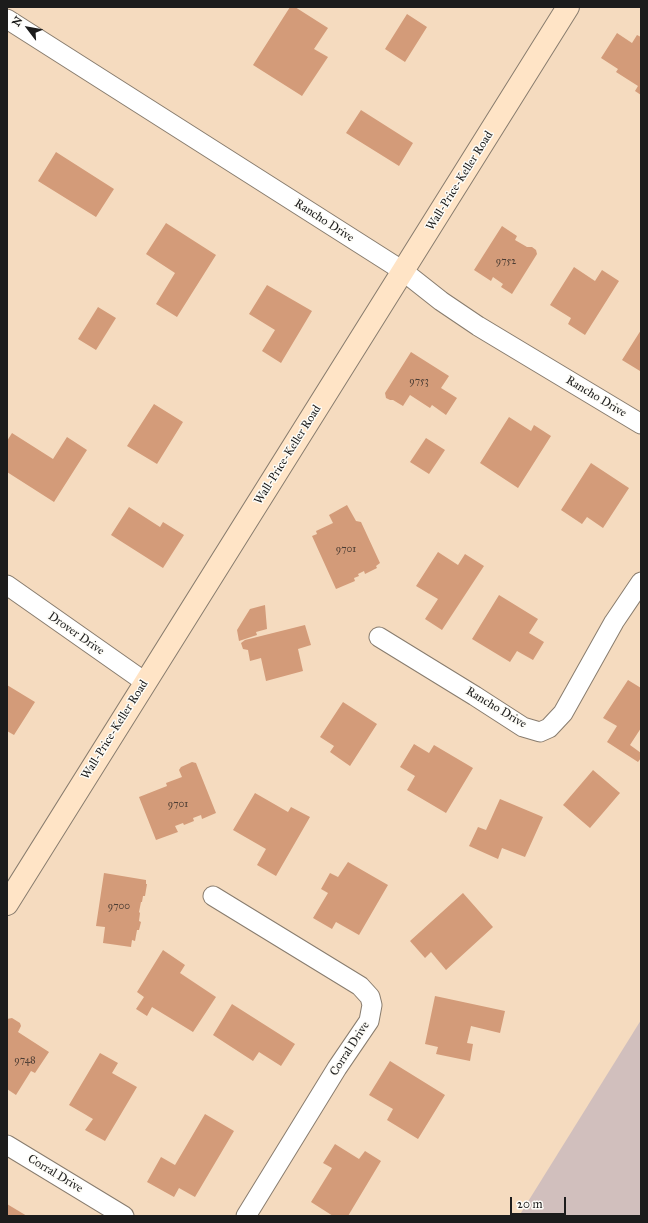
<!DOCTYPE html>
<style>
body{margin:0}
#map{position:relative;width:648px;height:1223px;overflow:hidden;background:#f5dbbf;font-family:"IM FELL Great Primer",serif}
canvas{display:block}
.frame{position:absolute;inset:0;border:8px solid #1c1c1c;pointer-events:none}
.north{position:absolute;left:8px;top:8px;width:40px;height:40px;-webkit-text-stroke:3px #fdfcf7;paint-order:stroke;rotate:302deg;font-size:11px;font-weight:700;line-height:16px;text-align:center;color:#1c1c1c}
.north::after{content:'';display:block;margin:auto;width:14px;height:18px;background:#1c1c1c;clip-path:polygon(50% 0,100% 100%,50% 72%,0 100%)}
.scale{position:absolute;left:510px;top:1197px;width:56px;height:18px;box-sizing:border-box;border:2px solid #1c1c1c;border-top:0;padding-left:5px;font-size:12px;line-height:14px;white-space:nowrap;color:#1c1c1c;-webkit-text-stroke:3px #fdfcf7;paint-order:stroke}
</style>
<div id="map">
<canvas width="648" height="1223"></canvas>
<div class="frame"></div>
<div class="north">N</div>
<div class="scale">20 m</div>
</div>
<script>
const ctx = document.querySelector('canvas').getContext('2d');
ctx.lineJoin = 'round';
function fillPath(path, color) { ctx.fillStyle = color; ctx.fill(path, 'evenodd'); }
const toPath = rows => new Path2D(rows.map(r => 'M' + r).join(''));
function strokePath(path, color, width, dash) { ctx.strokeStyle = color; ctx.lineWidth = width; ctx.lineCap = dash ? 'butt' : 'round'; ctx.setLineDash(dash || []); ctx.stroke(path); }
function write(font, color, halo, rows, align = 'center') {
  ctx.font = font + ' "IM FELL Great Primer",serif'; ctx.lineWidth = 3; ctx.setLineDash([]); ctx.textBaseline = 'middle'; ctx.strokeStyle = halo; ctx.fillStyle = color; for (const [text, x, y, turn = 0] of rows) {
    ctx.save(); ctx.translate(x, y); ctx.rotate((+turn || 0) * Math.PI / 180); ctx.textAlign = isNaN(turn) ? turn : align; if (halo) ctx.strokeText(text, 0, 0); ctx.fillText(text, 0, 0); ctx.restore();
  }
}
const industrial = toPath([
 [641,1020,641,1216,519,1216]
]);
const building = toPath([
 [290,7,295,7,328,28,314,49,328,57,302,96,253,65],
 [407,14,427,27,405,62,385,49],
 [617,33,632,43,637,35,641,37,641,95,635,91,638,86,616,72,618,69,601,58],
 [361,110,413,143,399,166,346,133],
 [56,152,114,189,96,217,38,181],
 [166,223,216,255,177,317,156,304,175,273,146,254],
 [502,226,517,236,515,240,527,247,532,247,536,250,537,254,512,294,501,287,503,284,493,277,491,281,474,270],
 [574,267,595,281,602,270,619,281,585,335,568,324,571,318,550,305],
 [267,285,312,311,281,363,262,351,275,330,249,314],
 [98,307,116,318,96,350,78,339],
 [641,330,641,369,640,371,622,360],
 [411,352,449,376,441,388,457,398,446,415,432,405,430,408,410,395,403,406,393,400,390,400,386,398,385,393],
 [154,404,183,422,157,464,127,446],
 [509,417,531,431,534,425,551,436,518,488,480,463],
 [12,433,53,459,67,437,87,450,54,502,7,472,7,441],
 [426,438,445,450,429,474,410,462],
 [591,463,629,488,603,528,587,517,582,524,561,510],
 [347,505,356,521,361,522,380,563,376,566,377,568,365,574,364,571,358,574,359,576,354,578,355,581,336,589,312,536,317,534,316,531,333,523,329,515],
 [129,507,160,527,163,522,184,535,163,568,111,535],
 [438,552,458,565,465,554,484,566,442,630,425,619,438,599,416,586],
 [499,595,538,619,529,633,544,642,533,660,517,651,510,662,472,639],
 [265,605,267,629,256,632,257,635,239,641,237,630,250,609],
 [305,625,311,645,298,649,303,671,266,681,261,658,250,661,248,650,243,649,241,643,245,640],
 [628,680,641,688,641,728,630,745,641,753,641,758,638,762,607,742,617,726,603,718],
 [7,685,35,702,14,735,7,731],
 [343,702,377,724,350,766,330,752,334,746,320,737],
 [414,744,429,753,434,745,473,768,446,813,407,790,415,776,400,767],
 [192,762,196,763,216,813,202,819,201,815,193,818,194,821,184,825,183,823,175,826,178,832,156,840,139,797,167,786,166,783,182,777,179,770,181,767],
 [593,770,620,793,590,828,563,805],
 [255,793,288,812,291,807,310,817,276,876,257,865,266,849,233,830],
 [500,799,543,817,525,857,502,848,498,859,469,846,478,827,486,830],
 [348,862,388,885,359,935,336,922,332,929,313,918,328,893,321,889,330,873,338,877],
 [104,873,146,880,146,884,147,884,145,896,143,896,142,902,141,902,139,912,140,913,139,921,141,922,139,930,137,930,135,941,132,940,131,947,103,943,105,927,96,926],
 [463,893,493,927,446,970,431,952,425,958,410,941],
 [163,950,185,965,180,973,216,997,193,1032,152,1007,147,1016,136,1009,144,997,137,992],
 [435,996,505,1011,500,1033,471,1026,467,1043,473,1044,470,1061,436,1054,438,1047,425,1044],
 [232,1004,295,1044,281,1066,259,1052,253,1061,213,1035],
 [12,1018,20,1023,21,1026,18,1032,49,1052,35,1073,31,1071,16,1095,7,1089,7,1019],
 [100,1053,118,1063,112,1073,137,1087,105,1141,85,1130,93,1119,69,1105],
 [390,1061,445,1095,418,1139,387,1120,393,1109,369,1095],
 [205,1114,234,1131,195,1197,179,1188,174,1197,147,1182,161,1157,175,1165],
 [335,1144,359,1159,365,1151,381,1161,348,1216,333,1216,311,1202,332,1168,323,1163],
 [7,1204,27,1216,7,1216]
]);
const street = toPath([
 [7,19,403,271,441,301,478,326,641,424],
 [7,585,145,682],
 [379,637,475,696,523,727,540,732,549,728,563,713,614,622,641,582],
 [213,896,360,986,370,997,372,1005,369,1021,337,1068,246,1216],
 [7,1145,124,1216]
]);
const secondary = toPath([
 [7,904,568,7]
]);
const numberNames = [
 ["9752",506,262],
 ["9753",419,382],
 ["9701",346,550],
 ["9701",178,805],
 ["9700",119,907],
 ["9748",25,1061]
];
const streetNames = [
 ["Wall-Price-Keller Road",460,181,-58],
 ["Rancho Drive",324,221,33],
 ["Rancho Drive",596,397,31],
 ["Wall-Price-Keller Road",288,455,-58],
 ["Drover Drive",76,634,35],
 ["Rancho Drive",496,708,31],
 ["Wall-Price-Keller Road",115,730,-58],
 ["Corral Drive",350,1049,-57],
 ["Corral Drive",55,1174,31]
];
fillPath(industrial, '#d1bfbd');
fillPath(building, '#d39b79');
strokePath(street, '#887c6e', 21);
strokePath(secondary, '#887c6e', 24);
strokePath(street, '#fff', 19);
strokePath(secondary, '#ffe4c6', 22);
write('10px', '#4a3c33', null, numberNames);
write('12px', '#1c1c1c', '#fdfcf7', streetNames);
</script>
